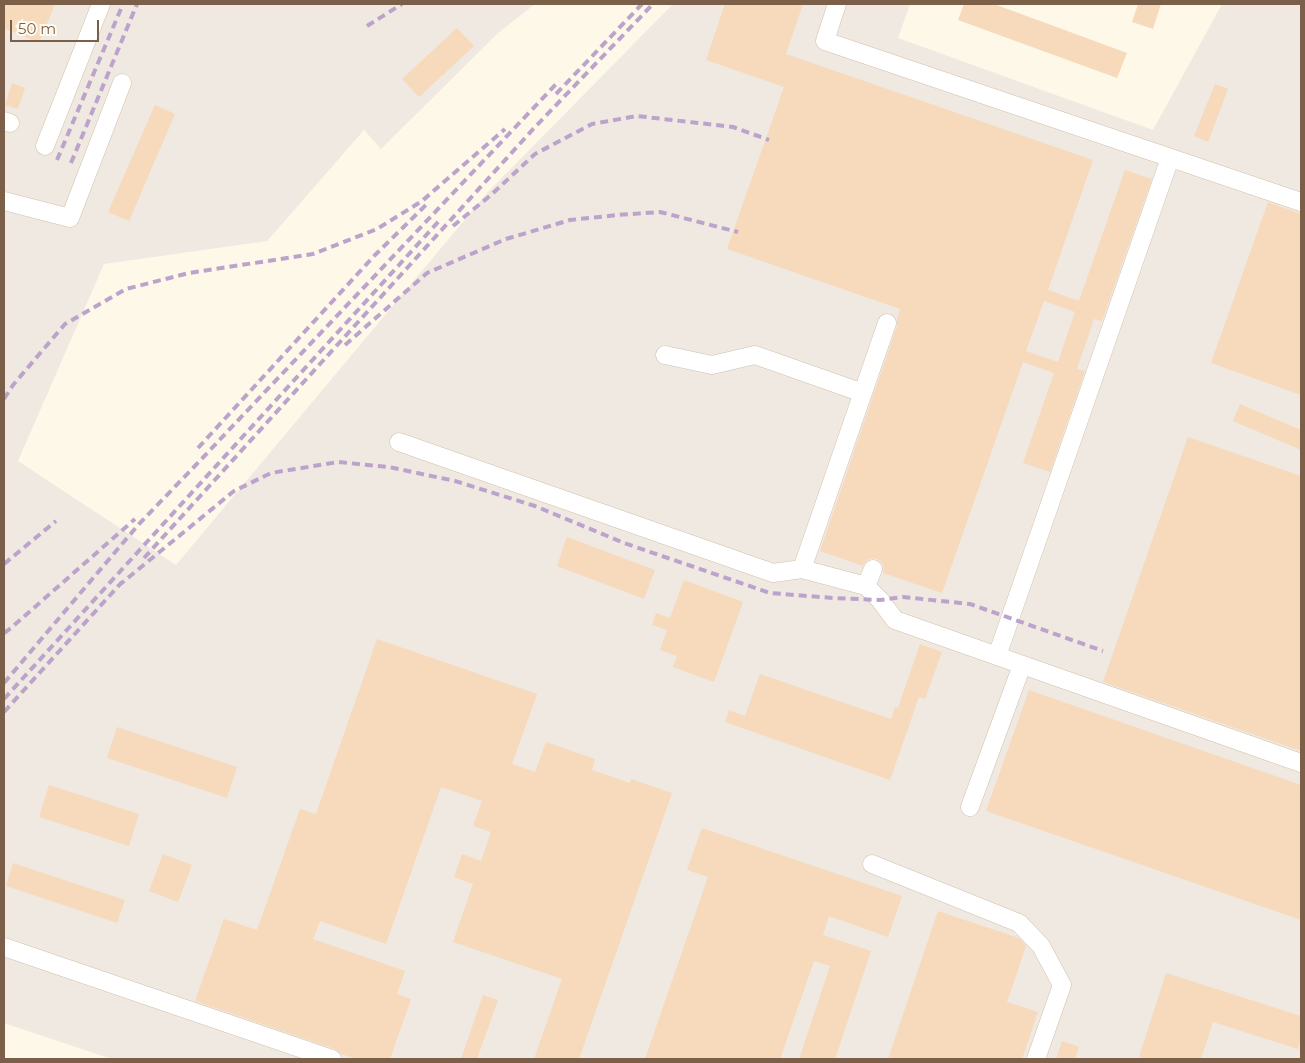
<!DOCTYPE html>
<style>
body{margin:0}
#map{position:relative;width:1305px;height:1063px;overflow:hidden;background:#fef8e8;font-family:Montserrat,sans-serif}
canvas{display:block}
.frame{position:absolute;inset:0;border:5px solid #7c5f48;pointer-events:none}
.scale{position:absolute;left:10px;top:20px;width:89px;height:22px;box-sizing:border-box;border:2px solid #7c5f48;border-top:0;padding-left:6px;font-size:15px;line-height:18px;white-space:nowrap;color:#7c5f48;-webkit-text-stroke:4px #fffbf0;paint-order:stroke}
</style>
<div id="map">
<canvas width="1305" height="1063"></canvas>
<div class="frame"></div>
<div class="scale">50 m</div>
</div>
<script>
const ctx = document.querySelector('canvas').getContext('2d');
ctx.lineJoin = 'round';
function fillPath(path, color) { ctx.fillStyle = color; ctx.fill(path, 'evenodd'); }
const toPath = rows => new Path2D(rows.map(r => 'M' + r).join(''));
function strokePath(path, color, width, dash) { ctx.strokeStyle = color; ctx.lineWidth = width; ctx.lineCap = dash ? 'butt' : 'round'; ctx.setLineDash(dash || []); ctx.stroke(path); }
const industrial = toPath([
 [4,4,535,4,498,33,381,149,364,130,267,241,104,264,18,461,176,565,488,192,673,4,910,4,898,38,1153,130,1222,4,1301,4,1301,1059,112,1059,4,1023]
]);
const building = toPath([
 [4,4,55,4,39,43,4,28],
 [725,4,803,4,786,54,1093,160,1048,290,1079,301,1125,170,1152,179,1102,321,1094,319,1077,369,1085,371,1050,472,1023,463,1054,373,1023,362,942,593,883,573,884,568,882,563,877,559,872,558,867,560,863,566,820,551,897,326,897,320,900,309,727,249,784,87,706,60],
 [1044,301,1075,312,1058,362,1026,351],
 [964,4,994,4,1127,53,1117,78,958,20],
 [1138,4,1161,4,1153,29,1132,22],
 [457,28,474,46,419,97,402,79],
 [12,83,25,88,18,109,5,105],
 [1215,84,1228,89,1208,142,1194,136],
 [155,105,175,114,129,221,108,212],
 [1268,202,1301,214,1301,395,1211,363],
 [1240,404,1301,430,1301,450,1233,421],
 [1188,437,1301,476,1301,751,1103,682],
 [567,537,655,570,644,599,557,566],
 [684,580,743,602,714,682,673,667,677,656,660,650,667,630,652,625,656,613,670,618],
 [377,639,537,694,512,764,535,772,546,742,595,759,592,770,630,783,631,779,672,793,579,1059,534,1059,562,979,453,942,473,884,454,877,462,854,481,861,491,832,473,826,482,801,441,787,386,944,320,921,313,939,405,971,397,994,411,999,390,1059,357,1059,341,1054,335,1049,195,1001,224,919,257,930,300,809,316,814],
 [920,644,942,652,925,699,919,697,890,780,725,722,729,710,745,716,760,674,891,719,895,707,898,708],
 [1029,690,1301,785,1301,920,986,811],
 [117,727,237,767,227,798,107,758],
 [49,785,139,814,129,846,39,817],
 [702,828,902,896,888,937,829,916,823,935,871,951,835,1059,799,1059,830,966,814,961,780,1059,645,1059,708,877,687,870],
 [163,854,192,865,178,902,149,891],
 [13,863,125,900,117,923,6,886],
 [938,911,1019,938,1026,946,1007,1002,1038,1012,1022,1059,888,1059],
 [1166,973,1301,1016,1301,1038,1298,1049,1213,1022,1201,1059,1147,1059,1139,1057],
 [483,995,498,1000,477,1059,461,1059],
 [1062,1041,1079,1047,1075,1059,1056,1059]
]);
const minor = toPath([
 [837,4,825,41,1301,202],
 [4,121,10,123],
 [45,146,101,4],
 [4,201,70,218,122,83],
 [887,323,802,569,866,586,880,600,895,620,1301,763],
 [665,355,712,365,755,355,863,393],
 [399,442,773,573,802,569],
 [866,586,873,569],
 [997,656,1170,158],
 [970,807,1022,665],
 [872,864,1019,923,1041,946,1062,985,1036,1059],
 [4,947,332,1059]
]);
const rail = toPath([
 [367,26,402,4],
 [556,94,642,4],
 [57,160,123,4],
 [71,163,137,4],
 [453,226,491,195,535,154,592,124,637,116,733,127,769,140],
 [345,345,427,273,506,239,570,220,618,215,660,212,738,232],
 [4,399,13,385,65,324,126,289,189,273,313,254,377,229,422,201,505,129],
 [198,448,374,256,429,202],
 [144,558,535,127,653,4],
 [4,564,56,521],
 [118,586,234,491,271,473,338,462,389,467,455,481,535,506,624,543,770,593,833,598,880,600,903,597,970,604,1103,651],
 [4,633,11,628,135,519],
 [4,683,139,524,193,468,559,81],
 [4,699,439,221],
 [4,712,122,582]
]);
fillPath(industrial, '#efe9e1');
fillPath(building, '#f7d9bc');
strokePath(minor, '#d3c0ab', 19);
strokePath(minor, '#fff', 18);
strokePath(rail, '#bca3cb', 4, [8, 5]);
</script>
